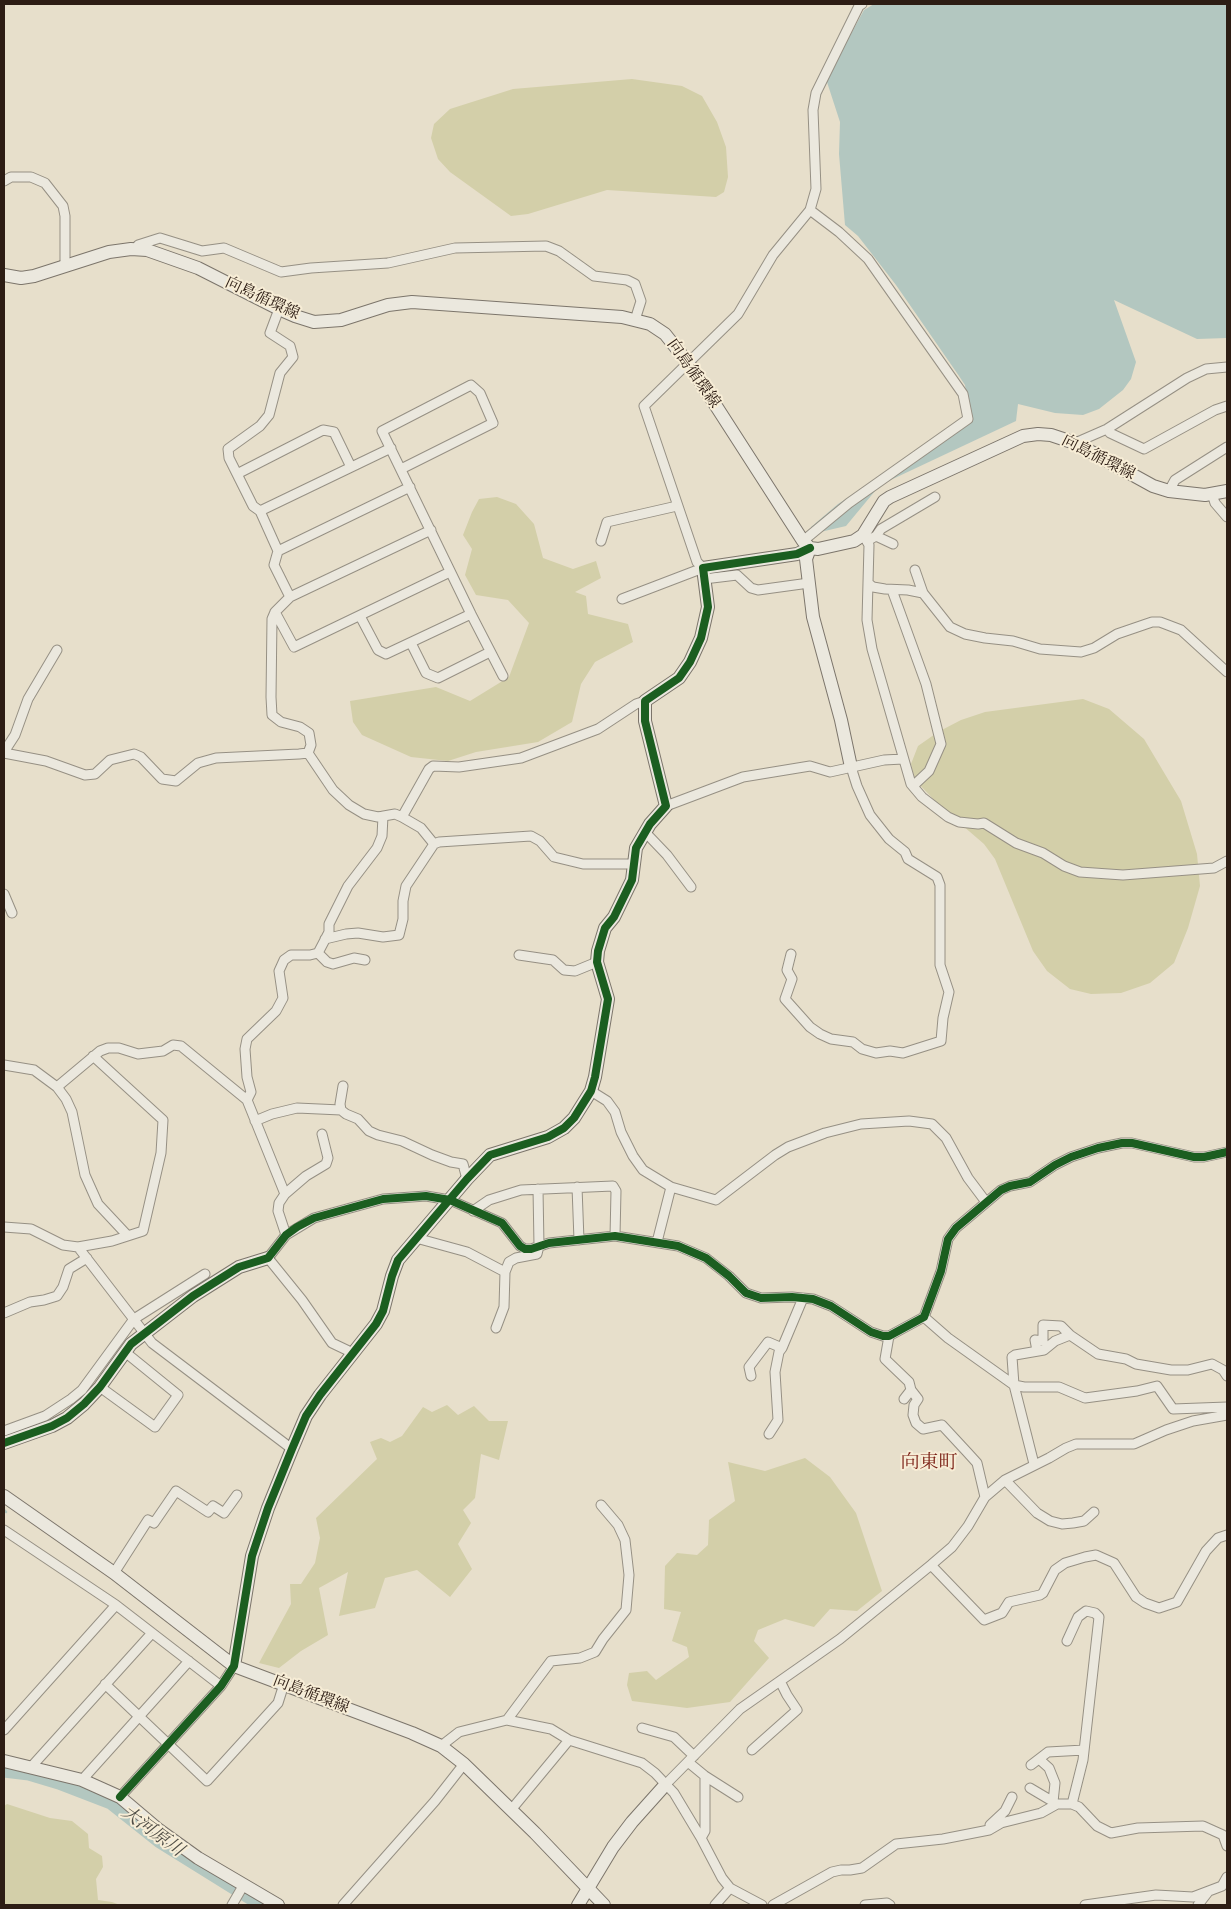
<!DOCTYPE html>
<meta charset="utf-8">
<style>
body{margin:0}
#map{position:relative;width:1231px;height:1909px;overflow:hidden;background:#e7dfcb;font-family:Cardo,serif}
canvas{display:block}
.frame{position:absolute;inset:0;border:5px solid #2d1d14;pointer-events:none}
</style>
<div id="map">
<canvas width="1231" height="1909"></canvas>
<div class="frame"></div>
</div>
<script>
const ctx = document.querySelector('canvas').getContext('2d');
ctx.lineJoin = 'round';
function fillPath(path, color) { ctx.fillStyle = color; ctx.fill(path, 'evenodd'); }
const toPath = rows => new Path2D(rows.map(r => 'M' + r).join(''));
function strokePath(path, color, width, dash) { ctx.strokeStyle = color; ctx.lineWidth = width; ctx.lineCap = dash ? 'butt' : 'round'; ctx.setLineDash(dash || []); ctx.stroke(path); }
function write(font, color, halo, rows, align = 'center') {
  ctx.font = font + ' Cardo,"Noto Serif JP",serif'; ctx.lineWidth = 4; ctx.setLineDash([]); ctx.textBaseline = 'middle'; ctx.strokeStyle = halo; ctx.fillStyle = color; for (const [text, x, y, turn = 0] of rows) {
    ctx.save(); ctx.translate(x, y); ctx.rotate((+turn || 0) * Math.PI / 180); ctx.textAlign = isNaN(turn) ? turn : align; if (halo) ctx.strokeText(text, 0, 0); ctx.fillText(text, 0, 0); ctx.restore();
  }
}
const green = toPath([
 [632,79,682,86,702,96,717,122,726,147,728,177,724,192,716,197,607,190,528,214,511,216,450,172,438,159,431,138,434,124,450,109,513,89],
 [497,497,516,504,534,524,543,558,573,569,596,561,601,578,575,592,586,596,588,614,628,624,633,642,595,662,581,684,572,722,538,742,476,752,448,761,411,757,362,735,353,722,350,701,436,687,470,701,509,677,529,623,508,600,476,595,465,575,472,549,463,535,472,512,479,499],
 [1083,699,1109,709,1144,739,1181,801,1197,854,1200,886,1188,928,1174,963,1150,983,1121,993,1091,994,1070,989,1047,971,1033,951,995,859,984,844,941,807,915,780,911,764,918,746,938,732,961,720,985,712],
 [447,1405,458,1415,474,1406,489,1421,508,1421,499,1460,481,1454,475,1498,463,1510,471,1523,458,1544,472,1569,450,1597,417,1570,385,1578,375,1608,339,1616,348,1572,319,1588,328,1635,301,1651,279,1668,259,1663,291,1604,290,1584,301,1584,315,1563,320,1538,316,1518,377,1459,370,1442,381,1438,390,1442,402,1436,423,1407,432,1412],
 [805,1458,830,1477,856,1513,882,1591,857,1611,830,1609,814,1627,785,1619,758,1630,754,1641,769,1658,730,1702,687,1708,632,1701,627,1685,629,1673,647,1671,656,1680,689,1657,687,1647,672,1641,681,1612,664,1609,665,1566,677,1553,697,1555,708,1545,709,1520,735,1501,728,1462,765,1471],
 [7,1804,50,1818,72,1821,88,1834,89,1848,102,1856,103,1867,96,1879,98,1900,112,1902,120,1905,4,1905,4,1806]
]);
const water = toPath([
 [874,4,1227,4,1227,338,1197,339,1114,300,1136,362,1131,379,1123,390,1099,409,1083,415,1055,413,1018,404,1016,421,880,485,846,526,816,533,811,527,838,504,967,421,969,416,965,385,959,376,896,285,858,236,845,225,839,154,840,122,826,79,864,10]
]);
const stream = toPath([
 [4,1510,6,1512]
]);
const river = toPath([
 [4,1770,29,1773,59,1782,111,1802,160,1841,263,1905]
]);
const street = toPath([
 [4,181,11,177,31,177,45,183,63,206,65,216,65,261,66,265],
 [137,249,138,245,160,238,202,251,224,248,281,272,311,268,388,263,455,248,546,246,559,251,594,276,627,280,635,284,641,301,635,320],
 [279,309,270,333,290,346,293,357,280,373,269,415,260,426,228,449,229,458,253,506,260,511,391,448],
 [1107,429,1110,433,1144,449,1215,410,1227,406],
 [1075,443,1107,429,1187,378,1206,369,1227,367],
 [401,469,493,423,480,393,471,385,382,431,471,614,503,676],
 [237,474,323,430,334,432,351,467],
 [1169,491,1175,480,1227,447],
 [1212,494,1215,503,1227,517],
 [260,511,278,551],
 [431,530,290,597,275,612,294,647,450,572],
 [863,535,869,545,867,620,872,649,911,784,922,797,948,817,959,822,978,824,984,823,1016,843,1043,853,1064,866,1080,872,1123,875,1214,868,1227,861],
 [876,536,893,544],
 [601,541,607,522,677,506],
 [803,541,849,503,968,419,963,394,868,259,839,232,810,210],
 [867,541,876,536,881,529,935,497],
 [915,570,923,593],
 [704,579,737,575,751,588,758,590,809,583],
 [868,583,873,587,885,589,908,590,923,593,950,627,965,634,985,638,1013,641,1040,649,1081,652,1094,648,1117,634,1152,622,1160,622,1181,630,1227,672],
 [892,590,926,684,941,744,929,771,913,786],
 [290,597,274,565,278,551,410,487],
 [622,599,703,568,697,562,644,406,738,314,773,255,810,210,816,189,813,110,816,93,859,6,862,4],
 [360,616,378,650,386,654,471,614],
 [411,643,426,673,438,678,490,652],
 [4,752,15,735,28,699,57,650],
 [4,753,46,761,85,775,95,774,110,760,134,754,141,757,162,779,176,781,198,763,216,758,299,754,308,753,311,745,309,733,300,727,281,722,272,715,271,697,272,619,275,612],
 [308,753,333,790,349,805,364,814,378,817,395,814,402,817,421,828,434,844],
 [666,806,743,777,810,766,830,772,884,760,903,759],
 [402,817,429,769,433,766,459,767,521,758,598,729,636,704,645,701],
 [645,832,667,855,691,887],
 [4,894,12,913],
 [325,939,346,934,358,933,383,937,399,935,403,919,403,901,406,886,434,844,439,842,531,836,540,841,554,857,583,864,633,864],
 [318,953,327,962,333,964,354,958,365,960],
 [791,954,787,970,792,979,785,999,810,1027,820,1034,831,1039,853,1042,862,1049,876,1053,890,1051,903,1053,941,1041,943,1018,949,992,940,965,940,885,937,877,908,859,905,852,889,839,870,815,857,786,851,767],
 [519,955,553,960,564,970,575,971,597,962],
 [4,1065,34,1070,57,1087,66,1099,72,1112,85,1175,98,1204,127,1235],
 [343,1086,340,1104,341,1110,346,1114,358,1119,369,1131,378,1135,402,1141,432,1155,451,1162,463,1164,467,1179],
 [57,1087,100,1051,108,1048,119,1048,138,1054,163,1051,173,1045,181,1046,247,1100,285,1194],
 [591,1091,607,1101,615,1112,621,1132,633,1156,643,1170,671,1187,716,1200,775,1155,788,1147,825,1133,861,1124,909,1121,932,1124,946,1138,968,1178,986,1202],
 [247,1100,251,1092,247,1077,245,1049,247,1039,276,1011,283,998,279,971,284,960,291,955,310,955,318,953,329,932,329,924,348,886,377,848,382,836,383,816],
 [255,1121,272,1114,297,1108,341,1110],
 [577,1187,579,1240],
 [473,1211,489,1200,521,1190,613,1186,616,1191,615,1236],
 [4,1227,31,1229,63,1245,78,1247,112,1241,143,1231,161,1153,163,1120,93,1056],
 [286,1235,278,1211,279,1203,285,1194,306,1176,326,1164,328,1158,322,1134],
 [416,1238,467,1252,505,1272,509,1262,516,1258,537,1254,539,1246,538,1189],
 [657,1242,671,1187],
 [78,1247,152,1343,292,1449],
 [4,1313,30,1302,44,1300,57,1296,63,1287,69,1269,87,1258],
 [924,1317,948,1338,1014,1385,1024,1387,1059,1387,1085,1398,1137,1391,1157,1386,1173,1409,1227,1407],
 [496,1328,504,1307,505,1272],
 [889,1336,885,1359,909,1382,911,1390,904,1399],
 [1037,1351,1035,1340,1043,1341,1043,1325,1061,1326,1070,1335,1098,1354,1126,1359,1136,1364,1171,1370,1188,1370,1212,1364,1223,1370,1227,1376],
 [353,1353,332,1343,302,1300,268,1258,286,1235,314,1218,383,1199,426,1196,450,1200,502,1223,520,1246,525,1249,531,1249,549,1243,615,1236,678,1246,706,1258,729,1276,746,1293,761,1298,792,1297,813,1299,831,1306,871,1332,883,1336,889,1336,924,1317,941,1271,948,1239,956,1228,1001,1190,1010,1186,1030,1182,1055,1165,1071,1157,1098,1148,1122,1143,1132,1143,1194,1157,1204,1157,1227,1152],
 [751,1376,749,1367,768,1342,782,1348,803,1298],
 [100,1387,155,1427,178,1395,125,1352],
 [911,1390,918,1399,914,1405,913,1415,916,1423,923,1429,942,1425,967,1452,977,1463,985,1497],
 [4,1431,45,1416,71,1399,82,1390,134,1319,205,1274],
 [769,1434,778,1420,775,1372,779,1352,782,1348],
 [1034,1464,1014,1385,1012,1357,1015,1355,1044,1350,1055,1341,1070,1335],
 [1005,1480,1037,1513,1050,1521,1062,1524,1073,1523,1084,1521,1094,1512],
 [4,1530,116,1605,221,1686],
 [931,1565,984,1620,1002,1613,1009,1602,1040,1595,1043,1593,1055,1570,1065,1563,1085,1557,1096,1555,1114,1563,1136,1597,1145,1603,1159,1608,1177,1602,1206,1551,1218,1538,1227,1535],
 [114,1573,148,1520,154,1523,176,1491,208,1512,213,1506,224,1513,237,1495],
 [1067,1641,1078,1617,1086,1611,1095,1613,1099,1617,1083,1760,1072,1804],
 [105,1684,207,1781,278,1703,284,1684],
 [507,1720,551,1661,580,1658,595,1652,603,1639,626,1610,629,1575,625,1540,618,1525,601,1505],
 [642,1728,674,1737,694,1756],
 [4,1730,116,1605],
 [441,1746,459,1732,507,1720,551,1729,569,1740,642,1763,655,1773,674,1793,701,1838,722,1878,730,1888,762,1905],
 [752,1750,797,1710,787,1695,780,1681],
 [1039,1759,1049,1768,1055,1783,1053,1802],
 [688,1762,705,1776,738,1797],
 [1031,1765,1048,1752,1084,1750],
 [32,1766,152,1633],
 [82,1780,189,1661],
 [666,1784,740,1709,840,1639,931,1565,952,1547,968,1526,985,1497,1005,1480,1049,1458,1066,1448,1076,1444,1134,1444,1166,1430,1193,1421,1227,1415],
 [1030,1788,1057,1804],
 [120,1797,221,1686,234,1666],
 [511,1810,569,1740],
 [990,1825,1005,1811,1012,1797],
 [701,1838,705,1831,705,1776],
 [232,1905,243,1886],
 [343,1905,435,1801,464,1764],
 [715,1905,730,1888],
 [773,1905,832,1872,841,1870,850,1870,862,1868,896,1844,943,1839,989,1830,1001,1823,1041,1813,1057,1804,1072,1804,1079,1807,1097,1826,1111,1833,1138,1828,1203,1826,1223,1835,1227,1846],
 [865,1905,887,1903,890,1905],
 [1085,1905,1156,1895,1193,1897,1222,1886,1227,1877],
 [1198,1905,1208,1892]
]);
const secondary = toPath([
 [4,275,21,278,34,276,109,252,131,249,147,250,198,268,279,309,295,316,314,322,341,320,388,305,412,302,622,317,650,324,665,334,689,364,803,541,810,548,818,549,854,541,863,535,884,501,890,497,1023,436,1038,434,1051,435,1075,443,1153,486,1169,491,1205,495,1227,491],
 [810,548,806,559,813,617,841,720,851,767],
 [4,1443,52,1426,67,1418,84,1404,100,1387,131,1344,193,1296,239,1267,268,1258],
 [4,1496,114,1573,234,1666,412,1733,441,1746,464,1764,535,1833,604,1905],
 [234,1666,252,1556,268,1508,292,1449,306,1416,320,1395,376,1324,383,1311,392,1276,398,1260,467,1179,490,1155,548,1137,564,1128,574,1118,591,1091,595,1077,608,999,597,962,598,951,605,928,614,917,632,880,636,848,650,824,666,806,645,721,645,701,679,678,690,662,701,638,708,607,703,568,797,554,810,548],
 [4,1761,82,1780,120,1797,159,1830,198,1858,278,1905],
 [578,1905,613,1847,632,1822,666,1784]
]);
const cycleway = toPath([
 [4,1443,52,1426,67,1418,84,1404,100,1387,131,1344,193,1296,239,1267,268,1258,286,1235,297,1227,314,1218,383,1199,426,1196,450,1200,502,1223,520,1246,525,1249,531,1249,549,1243,615,1236,678,1246,706,1258,729,1276,746,1293,761,1298,792,1297,813,1299,831,1306,871,1332,883,1336,889,1336,924,1317,941,1271,948,1239,956,1228,1001,1190,1010,1186,1030,1182,1055,1165,1071,1157,1098,1148,1122,1143,1132,1143,1194,1157,1204,1157,1227,1152],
 [120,1797,221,1686,234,1666,252,1556,268,1508,292,1449,306,1416,320,1395,376,1324,383,1311,392,1276,398,1260,467,1179,490,1155,548,1137,564,1128,574,1118,591,1091,595,1077,608,999,597,962,598,951,605,928,614,917,632,880,636,848,650,824,666,806,645,721,645,701,679,678,690,662,701,638,708,607,703,568,797,554,810,548]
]);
const streetNames = [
 ["向島循環線",262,299,25],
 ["向島循環線",693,374,55],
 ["向島循環線",1098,458,27],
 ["向島循環線",311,1695,21]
];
const waterNames = [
 ["大河原川",152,1832,36]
];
const quarterNames = [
 ["向東町",929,1464]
];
fillPath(green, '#d3cfa9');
fillPath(water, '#b3c7c0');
strokePath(stream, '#b3c7c0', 2.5);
strokePath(river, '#b3c7c0', 15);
strokePath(street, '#969084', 11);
strokePath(secondary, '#7c756b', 14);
strokePath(street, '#ebe8de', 9);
strokePath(secondary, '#ebe8de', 12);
strokePath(cycleway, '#1b5e20', 8);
write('16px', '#2d1d14', '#f7edd6', streetNames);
write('italic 18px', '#4f4d46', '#f7edd6', waterNames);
write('19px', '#7a1f14', '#f7edd6', quarterNames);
</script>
